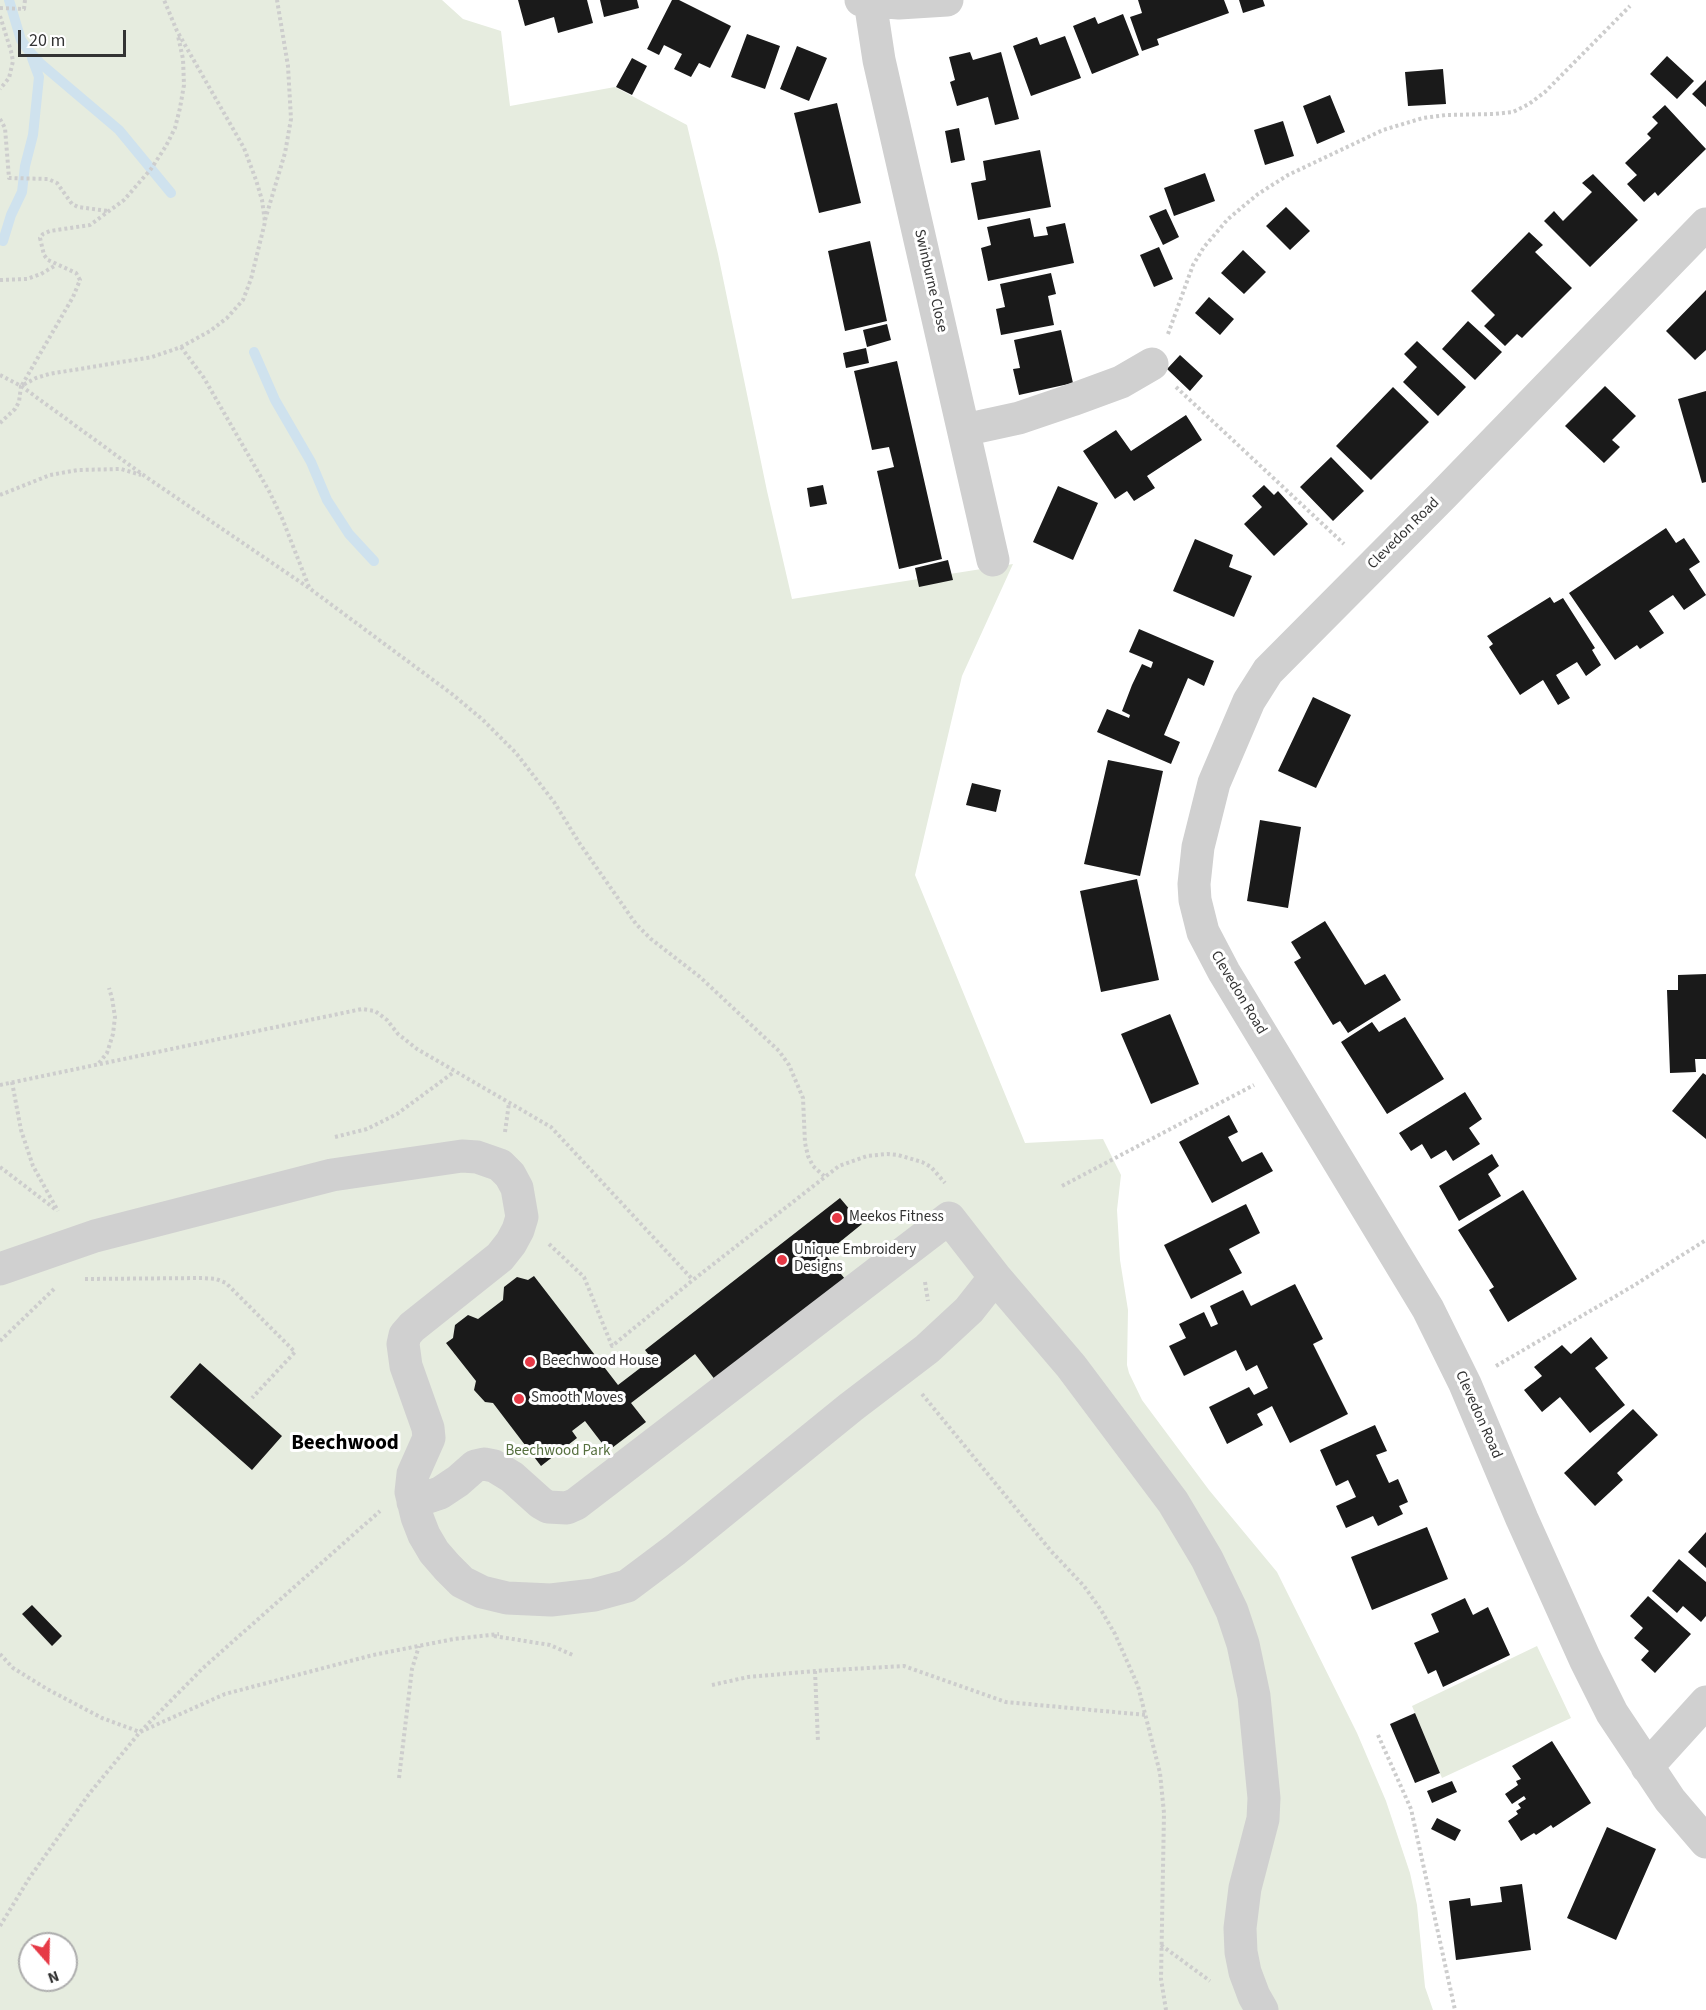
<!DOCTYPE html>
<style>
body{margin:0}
#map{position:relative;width:1706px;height:2010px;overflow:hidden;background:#fff;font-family:"Source Sans 3",sans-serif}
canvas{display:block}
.north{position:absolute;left:18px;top:1932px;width:60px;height:60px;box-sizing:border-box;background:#fff;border:2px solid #adadad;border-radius:50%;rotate:160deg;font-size:16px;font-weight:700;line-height:24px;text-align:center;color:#333}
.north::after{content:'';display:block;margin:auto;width:21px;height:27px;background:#e63946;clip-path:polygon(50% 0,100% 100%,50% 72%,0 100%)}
.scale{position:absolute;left:18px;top:30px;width:108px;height:27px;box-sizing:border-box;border:3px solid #333;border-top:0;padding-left:8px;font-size:18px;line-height:21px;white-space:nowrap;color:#333;-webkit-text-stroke:4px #fff;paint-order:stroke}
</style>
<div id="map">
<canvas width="1706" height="2010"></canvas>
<div class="north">N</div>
<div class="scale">20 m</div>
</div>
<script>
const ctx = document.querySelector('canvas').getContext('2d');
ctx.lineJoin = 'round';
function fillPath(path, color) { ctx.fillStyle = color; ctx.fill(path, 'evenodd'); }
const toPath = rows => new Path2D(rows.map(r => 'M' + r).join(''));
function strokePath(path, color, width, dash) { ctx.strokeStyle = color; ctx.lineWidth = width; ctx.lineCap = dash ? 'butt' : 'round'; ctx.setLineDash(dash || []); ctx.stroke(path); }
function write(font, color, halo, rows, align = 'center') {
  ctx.font = font + ' "Source Sans 3",sans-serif'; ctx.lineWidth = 6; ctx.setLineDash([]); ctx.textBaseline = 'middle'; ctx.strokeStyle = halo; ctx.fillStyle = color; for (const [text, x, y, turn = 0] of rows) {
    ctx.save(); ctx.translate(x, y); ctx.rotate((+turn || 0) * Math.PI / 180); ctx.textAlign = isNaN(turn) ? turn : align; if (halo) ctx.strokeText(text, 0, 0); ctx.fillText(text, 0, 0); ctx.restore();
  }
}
const green = toPath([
 [0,0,442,0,463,19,501,31,510,106,615,87,687,125,718,254,767,491,792,599,1013,564,962,676,915,875,1025,1143,1103,1139,1121,1175,1117,1210,1120,1260,1128,1310,1127,1365,1129,1373,1142,1400,1209,1490,1277,1572,1357,1733,1386,1801,1410,1873,1417,1905,1425,1987,1433,2010,0,2010],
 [30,1944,66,1944,66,1980,30,1980],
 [1537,1646,1571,1718,1442,1778,1412,1706]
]);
const stream = toPath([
 [9,0,21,40,29,51,40,63,119,130,171,193],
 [3,241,11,215,22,192,25,166,33,135,39,77,32,58],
 [254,352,275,400,311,462,327,500,349,534,374,561]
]);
const building = toPath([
 [518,0,587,0,593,23,558,33,554,17,525,26],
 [600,0,637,0,639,8,604,17],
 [672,0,679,0,731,26,710,68,699,63,691,77,674,69,682,54,664,45,659,55,647,49],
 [1138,0,1224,0,1229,13,1157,39,1159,45,1142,51,1130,17,1142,13],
 [1239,0,1263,0,1265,6,1243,13],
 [1123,14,1139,55,1092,74,1073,26,1095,17,1098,24],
 [747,34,780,46,765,89,731,77],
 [1065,36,1081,78,1031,96,1013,46,1037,37,1040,45],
 [797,46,827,58,809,101,780,89],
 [970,52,973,60,1001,52,1019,119,995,125,988,97,957,106,950,82,955,80,949,57],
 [1667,56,1694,81,1677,99,1650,74],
 [632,58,647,66,632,95,616,87],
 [1443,69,1446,104,1408,106,1405,72],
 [1706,80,1706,107,1692,94],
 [1330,95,1345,132,1317,144,1303,106],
 [837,103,861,203,819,213,794,113],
 [1665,105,1706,149,1658,196,1655,192,1644,202,1627,184,1637,175,1625,163,1651,138,1647,134,1658,123,1652,117],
 [1283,121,1294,156,1265,165,1254,130],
 [959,128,965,160,951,163,945,131],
 [1040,150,1051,207,978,220,971,183,986,180,983,161],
 [1205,173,1215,201,1174,216,1164,188],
 [1593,174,1638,220,1590,267,1544,221,1554,211,1563,221,1592,192,1582,183],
 [1286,207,1310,231,1290,250,1266,226],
 [1166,209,1179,237,1163,245,1149,216],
 [1030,218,1034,237,1048,235,1046,227,1065,223,1074,263,988,281,981,248,991,245,987,227],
 [1529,232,1543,245,1535,252,1572,288,1522,338,1517,334,1505,346,1484,326,1495,315,1471,291],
 [870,241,887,321,845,331,828,251],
 [1159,247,1173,279,1154,287,1140,255],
 [1243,250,1266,272,1244,294,1221,273],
 [1051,273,1056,294,1048,296,1054,325,1001,335,996,309,1005,307,1000,284],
 [1706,290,1706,350,1695,360,1666,331],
 [1209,297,1234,319,1220,335,1195,313],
 [1468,321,1502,352,1475,380,1442,349],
 [887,324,891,340,867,347,863,330],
 [1061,330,1073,383,1019,395,1013,369,1020,368,1014,340],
 [1417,341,1466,387,1438,416,1403,382,1417,367,1404,354],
 [866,348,869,363,846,368,843,353],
 [1180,355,1203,376,1190,391,1167,369],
 [897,361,942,559,899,569,877,471,894,467,889,447,872,450,854,371],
 [1605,386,1636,416,1612,440,1620,447,1604,463,1565,426],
 [1393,387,1429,422,1371,480,1336,446],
 [1706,391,1706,482,1702,483,1678,399],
 [1186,415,1202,440,1147,476,1155,488,1134,501,1127,491,1115,499,1083,451,1116,430,1131,451],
 [1331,457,1364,491,1333,521,1300,487],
 [823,485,827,504,810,507,807,488],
 [1264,485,1274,495,1278,491,1308,524,1274,556,1244,524,1262,507,1252,496],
 [1058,486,1098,503,1073,560,1033,542],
 [1666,528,1676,543,1684,538,1700,562,1689,569,1706,595,1684,610,1673,595,1649,611,1664,633,1640,649,1637,645,1615,660,1569,593],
 [1195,539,1233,555,1229,567,1252,576,1234,617,1173,591],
 [948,560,953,580,919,587,915,568],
 [1550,597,1554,603,1563,598,1595,648,1592,650,1601,665,1586,676,1577,662,1556,675,1570,698,1558,705,1543,680,1520,695,1489,647,1493,644,1487,636],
 [1139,629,1214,661,1204,686,1188,678,1164,735,1180,742,1171,764,1097,732,1107,709,1129,718,1130,715,1122,711,1132,685,1142,664,1151,668,1153,662,1129,652],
 [1313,697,1351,715,1316,788,1278,771],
 [1108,760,1163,771,1140,876,1084,864],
 [972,783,1001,790,996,812,966,805],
 [1260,820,1301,827,1288,908,1247,901],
 [1137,879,1159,980,1101,992,1080,891],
 [1325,921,1365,985,1385,974,1401,1000,1348,1033,1340,1021,1333,1025,1294,962,1301,958,1291,942],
 [1706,974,1706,1059,1695,1059,1696,1072,1670,1073,1667,990,1678,990,1678,975],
 [1170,1014,1199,1084,1151,1104,1121,1034],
 [1405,1017,1444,1079,1387,1114,1341,1042,1372,1022,1379,1032],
 [1703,1073,1706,1075,1706,1139,1672,1111],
 [1465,1092,1482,1119,1469,1128,1480,1144,1453,1161,1446,1150,1431,1159,1422,1144,1411,1151,1399,1133],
 [1229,1115,1238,1132,1228,1137,1242,1162,1262,1152,1273,1171,1212,1203,1179,1142],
 [1492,1154,1499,1166,1488,1174,1501,1196,1459,1221,1439,1186],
 [1523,1190,1577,1279,1508,1322,1489,1290,1494,1287,1458,1230],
 [840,1198,862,1224,825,1254,845,1279,716,1381,695,1354,631,1403,646,1422,608,1451,585,1421,572,1431,577,1438,541,1466,493,1403,485,1402,474,1390,476,1381,446,1343,453,1338,455,1325,468,1315,478,1319,503,1300,504,1287,517,1277,528,1280,534,1276,618,1385,652,1359,645,1350],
 [1246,1204,1260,1233,1229,1249,1242,1273,1191,1299,1164,1245],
 [1295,1284,1323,1339,1313,1344,1348,1414,1290,1443,1272,1406,1257,1414,1263,1425,1227,1444,1209,1407,1249,1387,1254,1395,1268,1388,1257,1365,1246,1371,1236,1350,1184,1376,1169,1346,1186,1338,1179,1324,1204,1312,1211,1327,1218,1324,1210,1306,1243,1290,1251,1306],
 [1591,1337,1608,1358,1595,1368,1625,1405,1590,1433,1560,1397,1542,1412,1524,1390,1542,1376,1534,1367,1562,1345,1571,1354],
 [200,1363,282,1436,252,1470,170,1397],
 [1633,1409,1658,1435,1617,1473,1623,1480,1595,1506,1564,1473],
 [1375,1425,1387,1451,1376,1455,1389,1483,1398,1479,1408,1502,1399,1506,1403,1514,1378,1526,1373,1516,1346,1528,1336,1506,1356,1497,1348,1480,1336,1486,1320,1450],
 [1427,1527,1448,1579,1372,1610,1351,1557],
 [1706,1532,1706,1568,1688,1552],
 [1679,1559,1706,1582,1706,1616,1701,1622,1683,1606,1677,1613,1652,1591],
 [1648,1596,1691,1634,1655,1673,1641,1660,1649,1651,1634,1638,1643,1628,1630,1616],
 [1465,1598,1473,1615,1488,1607,1510,1655,1443,1687,1436,1670,1428,1674,1414,1643,1439,1632,1431,1614],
 [32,1605,62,1636,52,1646,22,1614],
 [1415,1713,1440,1773,1415,1783,1390,1724],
 [1552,1741,1591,1803,1553,1828,1551,1825,1536,1835,1534,1833,1521,1841,1508,1821,1518,1814,1516,1811,1521,1808,1518,1804,1526,1799,1524,1796,1512,1804,1505,1794,1518,1785,1516,1781,1521,1779,1512,1766],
 [1452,1781,1457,1792,1432,1803,1427,1791],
 [1437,1818,1461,1830,1455,1841,1431,1829],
 [1607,1827,1656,1849,1616,1940,1567,1918],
 [1522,1884,1531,1950,1456,1960,1449,1901,1470,1898,1471,1906,1502,1902,1500,1887]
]);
const path = toPath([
 [0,8,24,9,25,0],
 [0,16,11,51,13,61,9,78,0,89],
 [0,119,5,128,9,178,48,179,57,183,72,204,78,207,108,211],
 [265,220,285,153,291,119,288,66,277,0],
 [0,280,27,279,41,274,56,265],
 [1168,334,1193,265,1204,247,1228,219,1258,194,1288,175,1383,130,1423,118,1446,115,1494,114,1513,112,1529,104,1545,92,1630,6],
 [181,347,204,378,269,491,282,518,309,587],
 [0,375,21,386,146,477,309,588,452,694,483,720,516,753,554,802,580,844,636,924,651,939,700,977,779,1051,789,1065,803,1098,805,1143,808,1156,813,1166,824,1176],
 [22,385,73,297,80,280,76,273,48,260,44,255,40,238,43,234,50,231,90,225,124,200,151,169,166,146,175,128,180,108,184,85,183,59,178,36],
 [1176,387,1344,544],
 [0,423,15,409,19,402,21,386,36,378,49,374,152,357,181,347,210,331,227,318,243,300,251,279,265,222,262,200,256,180,244,148,177,31,164,0],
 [0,495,50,475,78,470,121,469,141,475],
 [99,1063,107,1053,113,1034,115,1017,112,998,109,988],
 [12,1082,21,1130,33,1166,58,1211],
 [0,1085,362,1009,375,1011,387,1020,398,1034,417,1049,551,1127,693,1280],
 [505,1132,509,1103],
 [335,1137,367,1129,397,1114,454,1072],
 [0,1167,55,1209],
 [1062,1186,1254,1085],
 [549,1244,584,1277,612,1346,693,1280,839,1166,867,1156,887,1154,898,1155,922,1162,931,1167,945,1183],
 [85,1279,203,1278,216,1279,226,1283,295,1352,252,1398],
 [925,1282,928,1301],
 [0,1341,54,1289],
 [1496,1366,1633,1286,1706,1240],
 [922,1394,1051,1551,1084,1586,1101,1610,1115,1634,1138,1686,1160,1773,1164,1813,1161,1979,1166,2010],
 [494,1636,550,1645,575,1656],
 [0,1654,13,1668,47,1689,102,1718,140,1732,203,1668,380,1511],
 [815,1671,818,1742],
 [712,1685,748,1677,815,1671,904,1666,1006,1702,1146,1715],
 [1378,1735,1411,1809,1455,2010],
 [399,1778,412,1669,419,1646],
 [0,1926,30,1877,89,1794,140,1732,225,1694,373,1655,454,1639,499,1634],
 [1161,1945,1210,1981]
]);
const minor = toPath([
 [861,0,899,3,947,0],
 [870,1,879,60,993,560],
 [1706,224,1442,496,1268,671,1249,701,1214,783,1198,847,1194,884,1195,900,1203,932,1224,972,1428,1309,1465,1384,1522,1519,1585,1659,1612,1713,1670,1800,1706,1842],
 [964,430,1019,418,1072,400,1121,382,1152,364],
 [0,1269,95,1236,332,1175,462,1156,477,1157,500,1165,510,1175,517,1188,522,1217,518,1230,511,1243,500,1257,412,1327,405,1335,403,1344,406,1366,428,1428,429,1438,413,1474,411,1492,417,1517,424,1535,434,1552,447,1567,462,1582,482,1592,507,1598,551,1600,594,1595,627,1586,675,1550,851,1407,927,1349,969,1310,995,1277],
 [413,1502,440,1493,458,1481,475,1466,484,1464,494,1466,512,1477,541,1503,548,1507,567,1508,576,1504,949,1218,995,1277,1071,1366,1173,1502,1207,1559,1232,1611,1243,1644,1254,1696,1264,1798,1263,1819,1245,1888,1240,1928,1241,1952,1245,1972,1254,1996,1262,2010],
 [1647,1767,1706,1702]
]);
const markers = [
 [837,1218,6,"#e63946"],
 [782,1260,6,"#e63946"],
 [530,1362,6,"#e63946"],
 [519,1399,6,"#e63946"]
];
const streetNames = [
 ["Swinburne Close",930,281,77],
 ["Clevedon Road",1404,534,-45],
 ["Clevedon Road",1238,993,59],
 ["Clevedon Road",1478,1415,66]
];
const poiNames = [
 ["Meekos Fitness",849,1218],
 ["Unique Embroidery",794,1251],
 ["Designs",794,1268],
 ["Beechwood House",542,1362],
 ["Smooth Moves",531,1399]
];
const parkNames = [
 ["Beechwood Park",558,1452]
];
const districtNames = [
 ["Beechwood",345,1444]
];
fillPath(green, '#e6ecdf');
strokePath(stream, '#cfe2ee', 10);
fillPath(building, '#1a1a1a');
strokePath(path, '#cdcdcd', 4, [3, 3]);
strokePath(minor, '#d0d0d0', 33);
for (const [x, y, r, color] of markers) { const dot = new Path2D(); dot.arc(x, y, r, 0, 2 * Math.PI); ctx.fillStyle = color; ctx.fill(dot); strokePath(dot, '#fff', 2); }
write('15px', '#333', '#fff', streetNames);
write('15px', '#333', '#fff', poiNames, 'left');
write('15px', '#56703f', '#fff', parkNames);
write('bold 21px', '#000', '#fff', districtNames);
</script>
